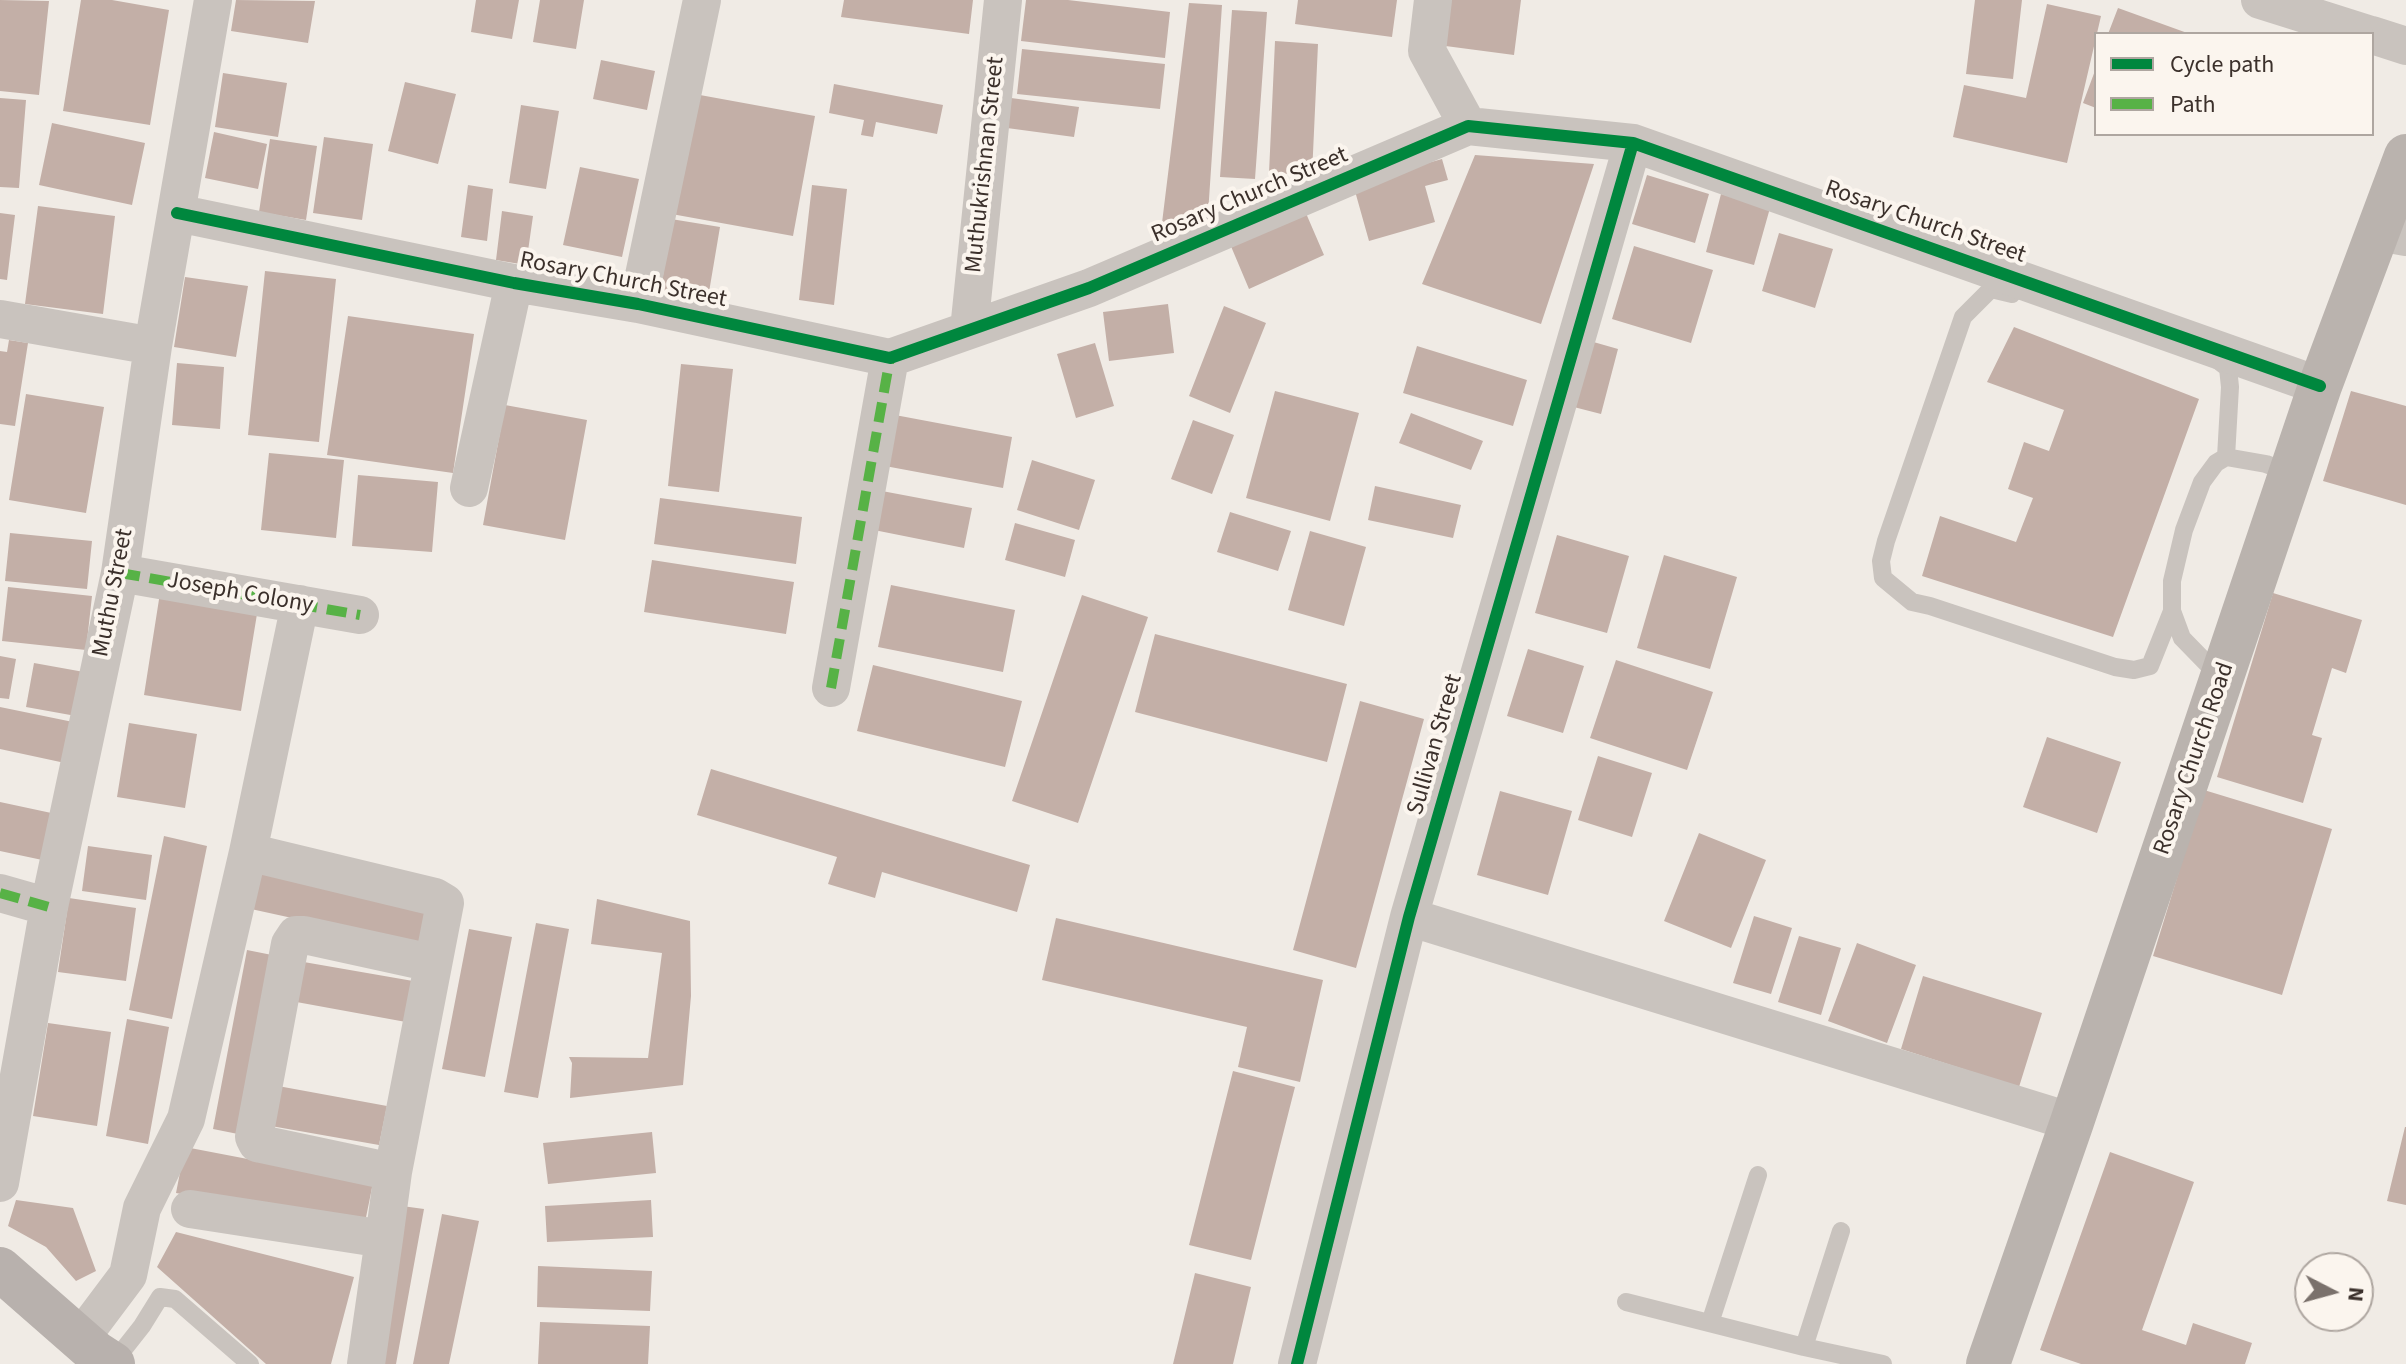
<!DOCTYPE html>
<style>
body{margin:0}
#map{position:relative;width:2406px;height:1364px;overflow:hidden;background:#f0ebe5;font-family:"Source Sans 3",sans-serif}
canvas{display:block}
.legend{position:absolute;left:2094px;top:32px;width:280px;height:104px;box-sizing:border-box;background:#fbf5ee;border:2px solid #aea6a0;margin:0;padding:10px 14px;list-style:none;font-size:24px;color:#3b302b}
.legend li{display:flex;align-items:center;gap:16px;height:40px}
.legend b{width:40px;border:2px solid #aea6a0}
.north{position:absolute;left:2294px;top:1252px;width:80px;height:80px;box-sizing:border-box;background:#fbf5ee;border:2px solid #aea6a0;border-radius:50%;rotate:96deg;font-size:22px;font-weight:700;line-height:32px;text-align:center;color:#3b302b}
.north::after{content:'';display:block;margin:auto;width:28px;height:36px;background:#7a716c;clip-path:polygon(50% 0,100% 100%,50% 72%,0 100%)}
</style>
<div id="map">
<canvas width="2406" height="1364"></canvas>
<ul class="legend">
<li><b style="height:10px;background:#00873e"></b>Cycle path</li>
<li><b style="height:10px;background:#57b246"></b>Path</li>
</ul>
<div class="north">N</div>
</div>
<script>
const ctx = document.querySelector('canvas').getContext('2d');
ctx.lineJoin = 'round';
function fillPath(path, color) { ctx.fillStyle = color; ctx.fill(path, 'evenodd'); }
const toPath = rows => new Path2D(rows.map(r => 'M' + r).join(''));
function strokePath(path, color, width, dash) { ctx.strokeStyle = color; ctx.lineWidth = width; ctx.lineCap = dash ? 'butt' : 'round'; ctx.setLineDash(dash || []); ctx.stroke(path); }
function write(font, color, halo, rows, align = 'center') {
  ctx.font = font + ' "Source Sans 3",sans-serif'; ctx.lineWidth = 8; ctx.setLineDash([]); ctx.textBaseline = 'middle'; ctx.strokeStyle = halo; ctx.fillStyle = color; for (const [text, x, y, turn = 0] of rows) {
    ctx.save(); ctx.translate(x, y); ctx.rotate((+turn || 0) * Math.PI / 180); ctx.textAlign = isNaN(turn) ? turn : align; if (halo) ctx.strokeText(text, 0, 0); ctx.fillText(text, 0, 0); ctx.restore();
  }
}
const building = toPath([
 [0,0,49,1,39,95,0,91],
 [81,0,112,0,169,10,150,125,63,111],
 [236,0,315,1,308,43,231,31],
 [476,0,519,0,512,39,471,32],
 [540,0,584,0,576,49,533,42],
 [844,0,973,0,969,34,841,17],
 [1026,0,1068,0,1170,12,1165,58,1021,41],
 [1298,0,1397,0,1392,37,1295,24],
 [1444,0,1521,0,1514,55,1438,45],
 [1975,0,2022,0,2013,79,1966,74],
 [1189,3,1222,5,1208,214,1161,231],
 [2047,4,2101,16,2067,163,1953,137,1964,85,2026,98],
 [2118,8,2190,34,2108,34],
 [1232,10,1267,12,1255,179,1220,177],
 [1275,41,1318,44,1312,175,1269,173],
 [1022,49,1165,64,1160,109,1017,94],
 [601,60,655,71,647,110,593,99],
 [2096,68,2096,108,2083,103],
 [223,73,287,83,278,137,215,127],
 [405,82,456,94,438,164,388,151],
 [834,84,943,105,937,134,876,122,873,137,861,135,864,120,829,113],
 [689,93,815,116,793,236,666,213],
 [0,98,26,100,19,188,0,187],
 [1011,98,1079,107,1074,137,1007,128],
 [521,105,559,111,546,189,509,183],
 [52,123,145,143,132,205,39,185],
 [214,132,267,144,258,189,205,178],
 [324,137,373,144,362,220,313,213],
 [270,139,317,146,306,220,259,212],
 [1475,155,1594,164,1541,324,1422,284],
 [1442,159,1448,180,1425,186,1435,222,1369,241,1353,184],
 [580,167,639,179,622,257,563,245],
 [1647,175,1709,194,1695,243,1632,224],
 [468,185,493,189,487,241,461,237],
 [812,185,847,189,834,305,799,300],
 [1721,194,1770,208,1754,265,1706,252],
 [38,206,115,216,103,314,25,304],
 [502,211,533,216,526,265,496,260],
 [1305,211,1324,255,1249,289,1230,244],
 [0,213,15,215,7,280,0,279],
 [671,219,720,227,708,298,661,290],
 [1779,233,1833,249,1815,308,1762,291],
 [1634,246,1713,270,1691,343,1612,319],
 [265,271,336,279,319,442,248,435],
 [185,277,248,286,236,357,174,347],
 [1168,304,1174,353,1109,361,1103,312],
 [1224,306,1266,323,1230,413,1189,396],
 [348,316,474,334,453,473,327,455],
 [2014,327,2199,399,2113,637,1922,576,1940,516,2016,542,2033,498,2008,489,2024,442,2049,451,2064,410,1987,382],
 [1583,339,1618,349,1601,414,1566,405],
 [9,340,28,343,15,426,0,424,0,351,7,352],
 [1095,343,1114,406,1076,418,1057,354],
 [1417,346,1527,380,1513,426,1403,393],
 [177,363,224,367,220,429,172,425],
 [681,364,733,369,719,492,668,486],
 [1275,391,1359,413,1330,521,1246,498],
 [2351,391,2406,406,2406,505,2323,481],
 [26,394,104,407,86,513,9,500],
 [505,405,587,420,565,540,483,525],
 [1411,413,1483,441,1471,470,1399,443],
 [895,415,1012,437,1003,488,885,466],
 [1193,420,1234,435,1212,494,1171,479],
 [269,453,344,460,336,538,261,530],
 [1032,460,1095,480,1079,530,1017,510],
 [358,475,438,482,432,552,352,546],
 [1375,486,1461,505,1453,538,1368,520],
 [882,491,972,508,964,548,874,530],
 [660,498,802,517,796,564,654,544],
 [1230,512,1291,531,1278,571,1217,552],
 [1015,523,1075,540,1065,577,1005,560],
 [1310,531,1366,547,1344,626,1288,610],
 [10,533,92,541,87,589,5,581],
 [1557,535,1629,556,1607,633,1535,613],
 [1664,555,1737,577,1710,669,1637,648],
 [652,560,794,582,786,634,644,612],
 [891,585,1015,610,1003,672,878,647],
 [8,587,92,596,86,650,2,641],
 [160,593,258,608,241,711,144,695],
 [2273,593,2362,620,2346,673,2332,668,2312,735,2322,738,2303,803,2217,777],
 [1082,595,1148,617,1078,823,1012,801],
 [1155,634,1347,684,1327,762,1135,712],
 [1528,649,1584,666,1563,733,1507,716],
 [0,656,16,659,9,699,0,698],
 [1616,660,1713,692,1687,770,1590,738],
 [34,663,84,672,76,716,26,707],
 [873,665,1022,701,1005,767,857,731],
 [1360,701,1424,719,1356,968,1293,950],
 [0,707,73,722,65,763,0,749],
 [129,723,197,734,185,808,117,797],
 [2047,737,2121,762,2097,833,2023,807],
 [1598,756,1652,773,1632,837,1578,820],
 [711,769,1030,865,1017,912,882,872,875,898,828,884,837,857,697,815],
 [2204,790,2332,829,2282,995,2153,956],
 [1500,791,1572,811,1548,895,1477,875],
 [0,802,56,814,47,861,0,851],
 [1699,833,1766,860,1731,948,1664,921],
 [164,836,207,846,172,1019,129,1010],
 [88,846,152,855,146,900,82,891],
 [259,872,429,909,420,946,251,909],
 [69,898,136,908,126,981,58,972],
 [597,899,690,921,691,996,683,1085,570,1098,572,1063,569,1057,648,1058,662,953,591,944],
 [1754,916,1792,928,1771,994,1733,983],
 [1056,918,1323,980,1300,1082,1238,1067,1247,1027,1042,980],
 [536,923,569,929,538,1098,504,1092],
 [469,929,512,937,485,1077,442,1069],
 [1799,936,1841,948,1821,1015,1778,1002],
 [1857,943,1916,965,1887,1043,1828,1021],
 [247,950,282,957,248,1136,213,1129],
 [298,961,413,981,406,1022,291,1001],
 [1923,976,2042,1013,2019,1087,1901,1049],
 [127,1019,169,1027,148,1144,106,1136],
 [48,1023,111,1032,97,1126,33,1116],
 [1233,1071,1295,1087,1251,1260,1189,1245],
 [278,1086,387,1106,379,1145,271,1126],
 [2405,1127,2406,1127,2406,1205,2387,1201],
 [652,1132,656,1173,548,1184,543,1143],
 [185,1147,373,1183,364,1227,176,1193],
 [2110,1152,2194,1182,2142,1330,2186,1345,2193,1323,2252,1343,2245,1364,2081,1364,2040,1350],
 [16,1200,73,1208,96,1271,76,1281,46,1247,8,1226],
 [651,1200,653,1237,547,1242,545,1206],
 [402,1206,424,1209,396,1364,379,1364],
 [442,1214,479,1221,449,1364,413,1364],
 [176,1232,354,1277,331,1364,266,1364,157,1267],
 [538,1266,652,1271,650,1311,537,1307],
 [1195,1273,1251,1287,1233,1364,1173,1364],
 [540,1322,650,1326,648,1364,538,1364]
]);
const service = toPath([
 [2012,294,1991,289,1963,317,1886,541,1881,561,1883,578,1912,602,1930,606,2115,667,2134,670,2150,666,2172,611],
 [2215,358,2228,368,2230,387,2226,457],
 [2220,677,2182,638,2172,611,2172,581,2184,530,2202,482,2216,463,2226,457,2266,464,2290,473],
 [1626,1302,1804,1347,1883,1364],
 [1710,1323,1758,1175],
 [1804,1347,1841,1231],
 [112,1364,142,1326,160,1297,175,1299,250,1364]
]);
const minor = toPath([
 [1433,0,1427,51,1468,126],
 [2260,0,2368,34],
 [2372,35,2406,46],
 [177,213,514,283,638,304,890,358,1089,288,1468,126,1633,143,2320,386],
 [2378,232,2406,237],
 [638,304,702,0],
 [0,319,153,346],
 [969,330,1003,0],
 [469,488,514,283],
 [120,573,360,615],
 [831,688,890,358],
 [248,852,435,897,445,903,393,1172],
 [0,893,49,907],
 [1409,917,2072,1122],
 [0,1183,49,907,120,573,153,346,213,0],
 [190,1209,384,1239,366,1364],
 [384,1239,393,1172,261,1144,257,1143,254,1137,290,944,296,935,304,935,432,963],
 [80,1339,128,1275,142,1208,186,1119,248,852,300,604],
 [1297,1364,1409,917,1633,143]
]);
const secondary = toPath([
 [1988,1364,2072,1122,2320,386,2406,156]
]);
const primary = toPath([
 [0,1269,96,1353,113,1364]
]);
const quiet = toPath([
 [120,573,360,615],
 [831,688,890,358],
 [0,893,49,907]
]);
const cycleway = toPath([
 [177,213,514,283,638,304,890,358,1089,288,1468,126,1633,143,2320,386],
 [1297,1364,1409,917,1633,143]
]);
const streetNames = [
 ["Muthukrishnan Street",986,165,-84],
 ["Rosary Church Street",1250,196,-23],
 ["Rosary Church Street",1925,223,19],
 ["Rosary Church Street",623,281,11],
 ["Muthu Street",114,593,-79],
 ["Joseph Colony",240,594,10],
 ["Sullivan Street",1436,745,-74],
 ["Rosary Church Road",2195,759,-71]
];
fillPath(building, '#c3afa7');
strokePath(service, '#c9c3be', 18);
strokePath(minor, '#c9c3be', 38);
strokePath(secondary, '#bab3ae', 44);
strokePath(primary, '#b8b1ad', 44);
strokePath(quiet, '#57b246', 10, [20, 10]);
strokePath(cycleway, '#00873e', 12);
write('24px', '#3b302b', '#fbf5ee', streetNames);
</script>
